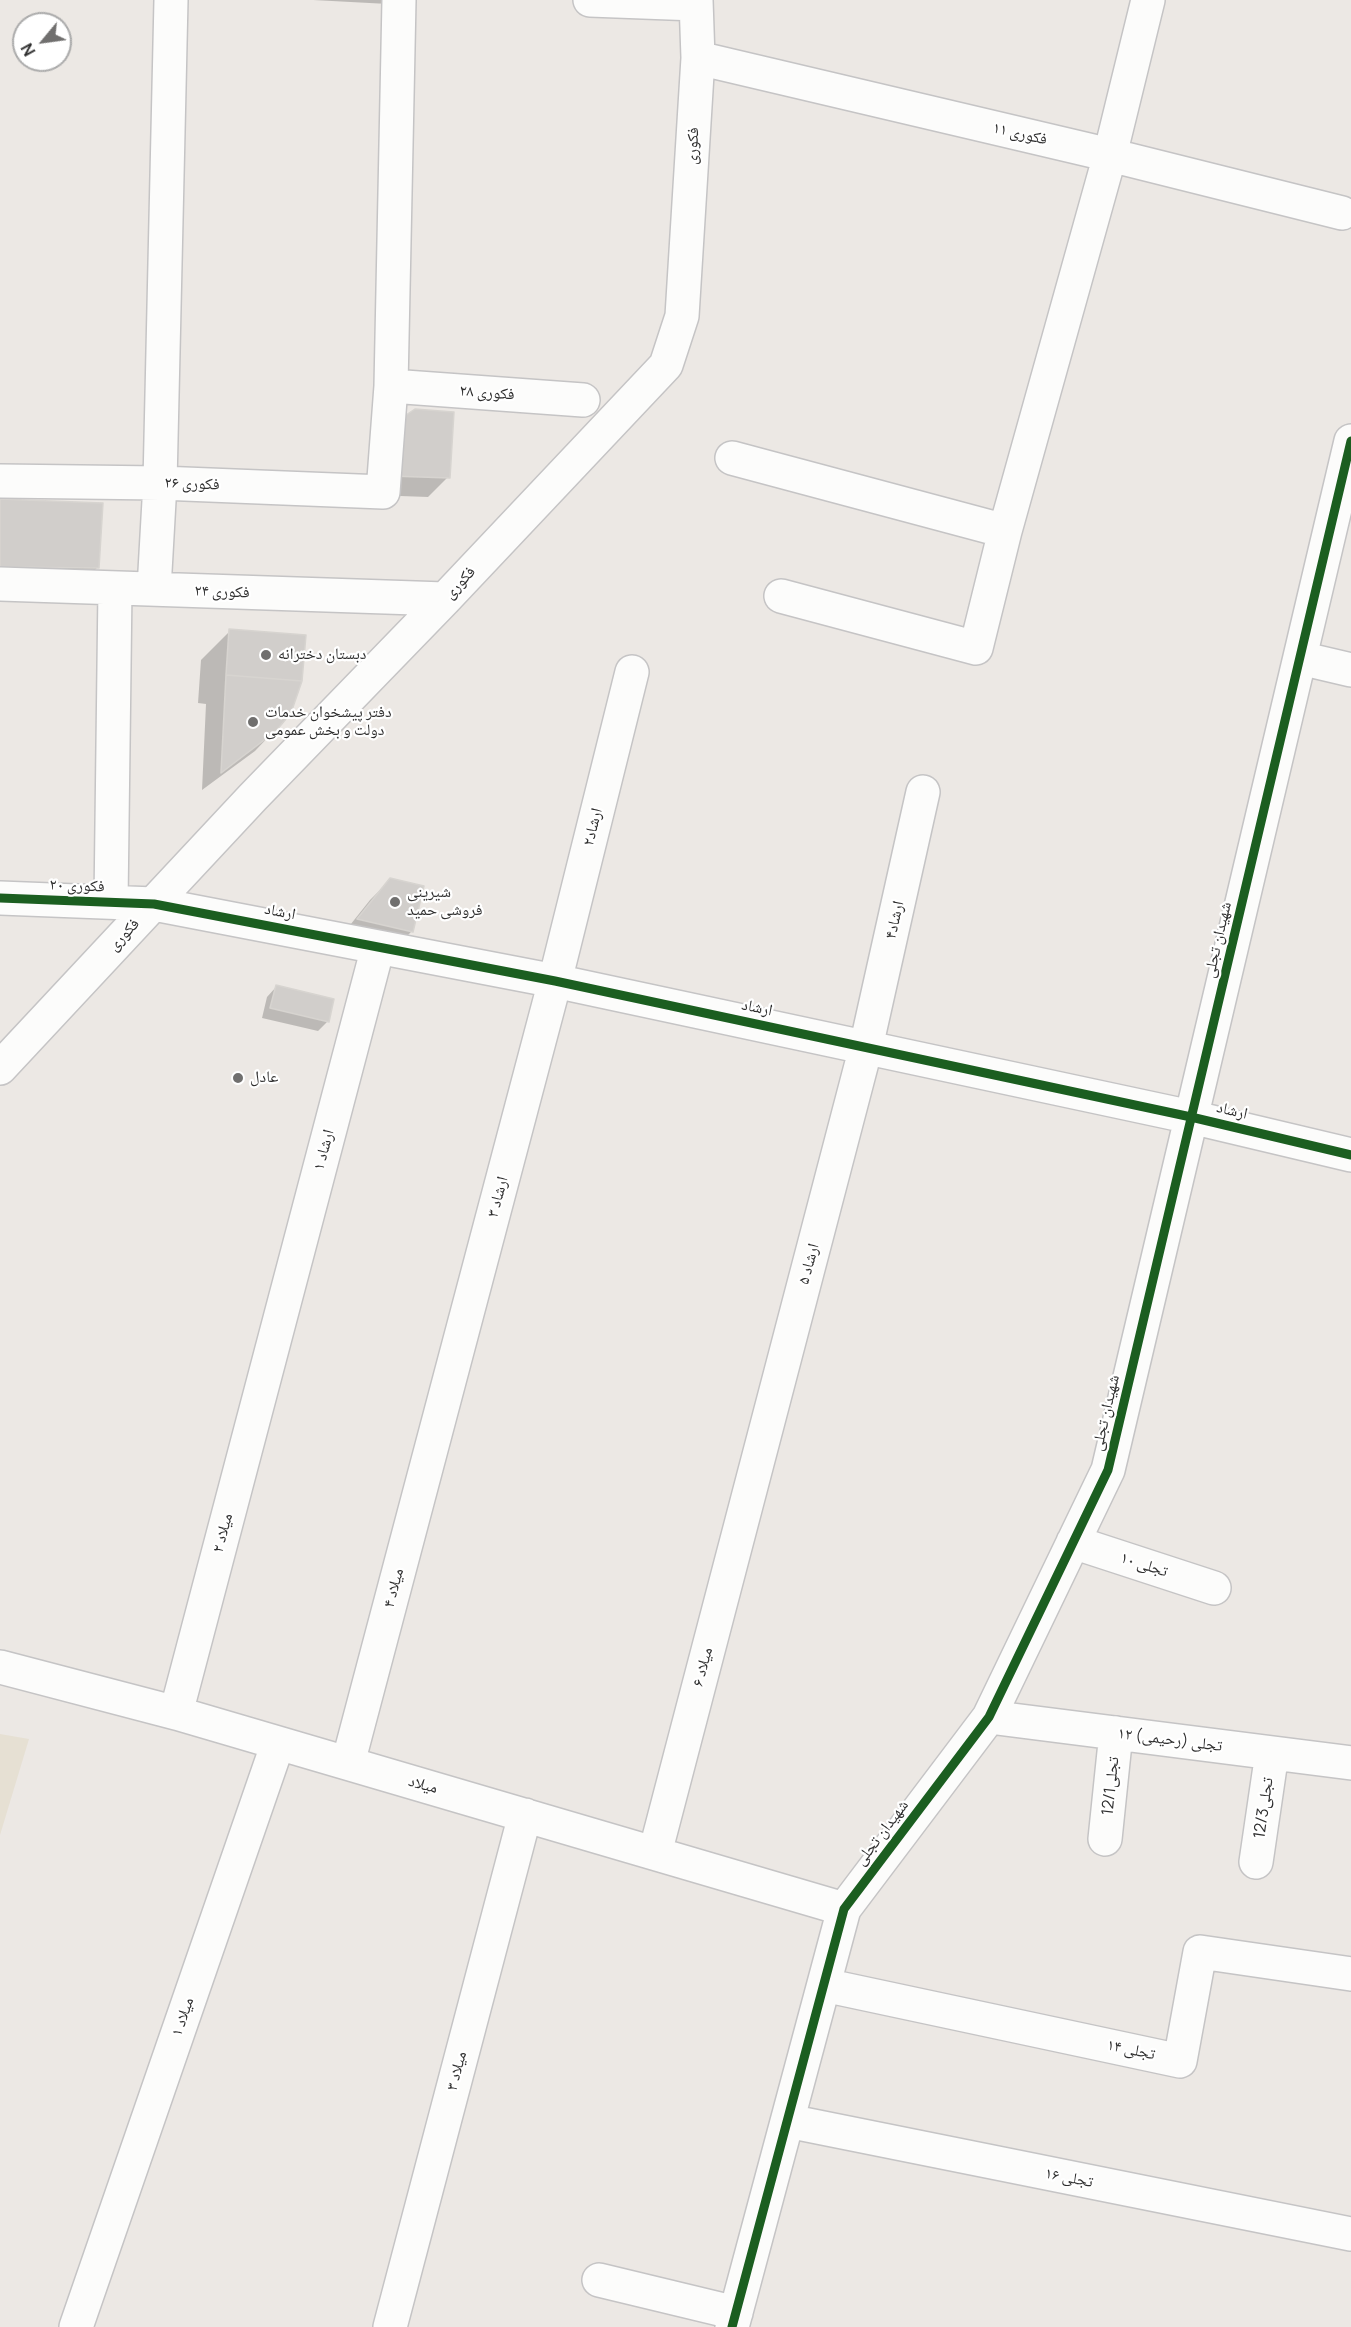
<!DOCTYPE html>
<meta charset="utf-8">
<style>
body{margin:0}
#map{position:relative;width:1351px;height:2327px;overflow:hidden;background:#ece8e4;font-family:Manrope,sans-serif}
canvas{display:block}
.north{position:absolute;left:12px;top:12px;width:60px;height:60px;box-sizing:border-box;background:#fff;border:2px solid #ababab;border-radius:50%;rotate:241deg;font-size:16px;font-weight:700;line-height:24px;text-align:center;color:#2e2e2e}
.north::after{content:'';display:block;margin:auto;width:21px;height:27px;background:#706f6e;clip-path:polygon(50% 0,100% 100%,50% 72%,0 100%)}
</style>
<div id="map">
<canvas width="1351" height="2327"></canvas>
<div class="north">N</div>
</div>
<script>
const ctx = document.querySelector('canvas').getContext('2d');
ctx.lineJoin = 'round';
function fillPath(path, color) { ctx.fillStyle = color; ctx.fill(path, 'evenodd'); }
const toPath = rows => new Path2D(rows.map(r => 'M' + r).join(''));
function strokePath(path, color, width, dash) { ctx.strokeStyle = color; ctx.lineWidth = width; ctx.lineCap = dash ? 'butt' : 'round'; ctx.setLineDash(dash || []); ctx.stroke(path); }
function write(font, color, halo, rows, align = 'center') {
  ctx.font = font + ' Manrope,"Noto Naskh Arabic",sans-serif'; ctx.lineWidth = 4.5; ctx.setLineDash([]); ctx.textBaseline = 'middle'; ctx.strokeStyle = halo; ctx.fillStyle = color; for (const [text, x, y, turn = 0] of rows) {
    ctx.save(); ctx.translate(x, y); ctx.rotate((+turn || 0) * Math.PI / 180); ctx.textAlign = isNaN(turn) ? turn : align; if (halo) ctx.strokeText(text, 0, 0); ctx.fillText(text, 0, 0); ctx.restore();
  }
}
const education = toPath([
 [0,1734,29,1739,0,1835]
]);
const shadow = toPath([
 [313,0,392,0,388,4],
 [392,427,448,477,428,497,372,495],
 [0,500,98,567,69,596,0,596],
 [230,631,275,730,255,751,202,790,206,704,198,703,201,660],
 [390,880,412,931,392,951,339,939,370,900],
 [276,987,327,1022,318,1031,262,1018,267,997]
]);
const building = toPath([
 [415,409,454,412,450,478,391,476,391,425,415,409],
 [0,499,103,503,99,568,0,567,0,499],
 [229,629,306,635,302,681,226,675,229,629],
 [226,675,302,681,291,713,276,731,221,773,226,675],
 [390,878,424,886,413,932,357,919,390,878],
 [276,985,334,999,329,1022,270,1008,276,985]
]);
const minor = toPath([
 [590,0,696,4],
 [698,58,1110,155,1342,213],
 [391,386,583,400],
 [732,458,1005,531],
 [0,481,160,483,383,492,391,386,399,0],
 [0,584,445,599],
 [154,589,160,483,171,0],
 [781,596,976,648,1005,531,1110,155,1148,0],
 [1300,658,1351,670],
 [0,898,154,904,555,981,1191,1117,1351,1155],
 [111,902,115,588],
 [0,1068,253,797,445,599,666,365,682,316,698,58,696,0],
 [1073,1542,1214,1588],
 [0,1667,176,1713,844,1909],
 [176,1713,378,947],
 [989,1717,1351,1763],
 [348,1763,555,981,632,672],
 [1105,1839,1116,1733],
 [655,1853,866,1047,923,792],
 [1256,1862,1272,1753],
 [824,1985,1180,2061,1200,1952,1351,1974],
 [788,2121,1351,2234],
 [599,2280,736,2313],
 [76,2327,278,1743],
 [390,2327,525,1815],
 [732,2327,844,1909,989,1717,1108,1470,1351,441]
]);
const cycleway = toPath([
 [0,898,154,904,555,981,1191,1117,1351,1155],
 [732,2327,844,1909,989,1717,1108,1470,1351,441]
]);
const markers = [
 [266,655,6,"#706f6e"],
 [253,722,6,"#706f6e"],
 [395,902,6,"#706f6e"],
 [238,1078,6,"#706f6e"]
];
const streetNames = [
 ["فکوری ۱۱",1020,134,13],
 ["فکوری",693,146,-87],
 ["فکوری ۲۸",487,393,4],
 ["فکوری ۲۶",192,484,2],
 ["فکوری",460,583,-47],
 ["فکوری ۲۴",222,592,2],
 ["۲ارشاد",593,827,-76],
 ["فکوری ۲۰",77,886,2],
 ["ارشاد",280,912,11],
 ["۴ارشاد",895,920,-77],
 ["فکوری",124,935,-47],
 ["شهیدان تجلی",1218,940,-77],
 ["ارشاد",757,1008,12],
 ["ارشاد",1232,1111,13],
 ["۱ ارشاد",324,1150,-75],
 ["۳ ارشاد",498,1197,-75],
 ["۵ ارشاد",809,1264,-75],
 ["شهیدان تجلی",1106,1413,-77],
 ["۲ میلاد",223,1533,-75],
 ["۱۰ تجلی",1144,1565,18],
 ["۴ میلاد",394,1588,-75],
 ["۶ میلاد",703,1667,-75],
 ["۱۲ تجلی (رحیمی)",1170,1740,7],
 ["میلاد",423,1785,16],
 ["تجلی12/1",1111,1786,-84],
 ["تجلی12/3",1264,1808,-82],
 ["شهیدان تجلی",882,1833,-53],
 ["۱ میلاد",183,2017,-71],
 ["تجلی ۱۴",1131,2050,12],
 ["۳ میلاد",457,2071,-75],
 ["۱۶ تجلی",1069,2178,11]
];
const poiNames = [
 ["دبستان دخترانه",278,655],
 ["دفتر پیشخوان خدمات",265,713],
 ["دولت و بخش عمومی",265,731],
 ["شیرینی",407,893],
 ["فروشی حمید",407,911],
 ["عادل",250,1078]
];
fillPath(education, '#e6e0d3');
fillPath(shadow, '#0003');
fillPath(building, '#d1cecb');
strokePath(building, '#d7d4d0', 1.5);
strokePath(minor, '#c5c4c5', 36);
strokePath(minor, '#fcfcfb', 33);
strokePath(cycleway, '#1b5e20', 9);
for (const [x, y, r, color] of markers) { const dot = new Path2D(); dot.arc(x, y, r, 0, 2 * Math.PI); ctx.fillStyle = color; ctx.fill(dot); strokePath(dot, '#fff', 2); }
write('16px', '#2e2e2e', '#fff', streetNames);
write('16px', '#2e2e2e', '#fff', poiNames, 'left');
</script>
